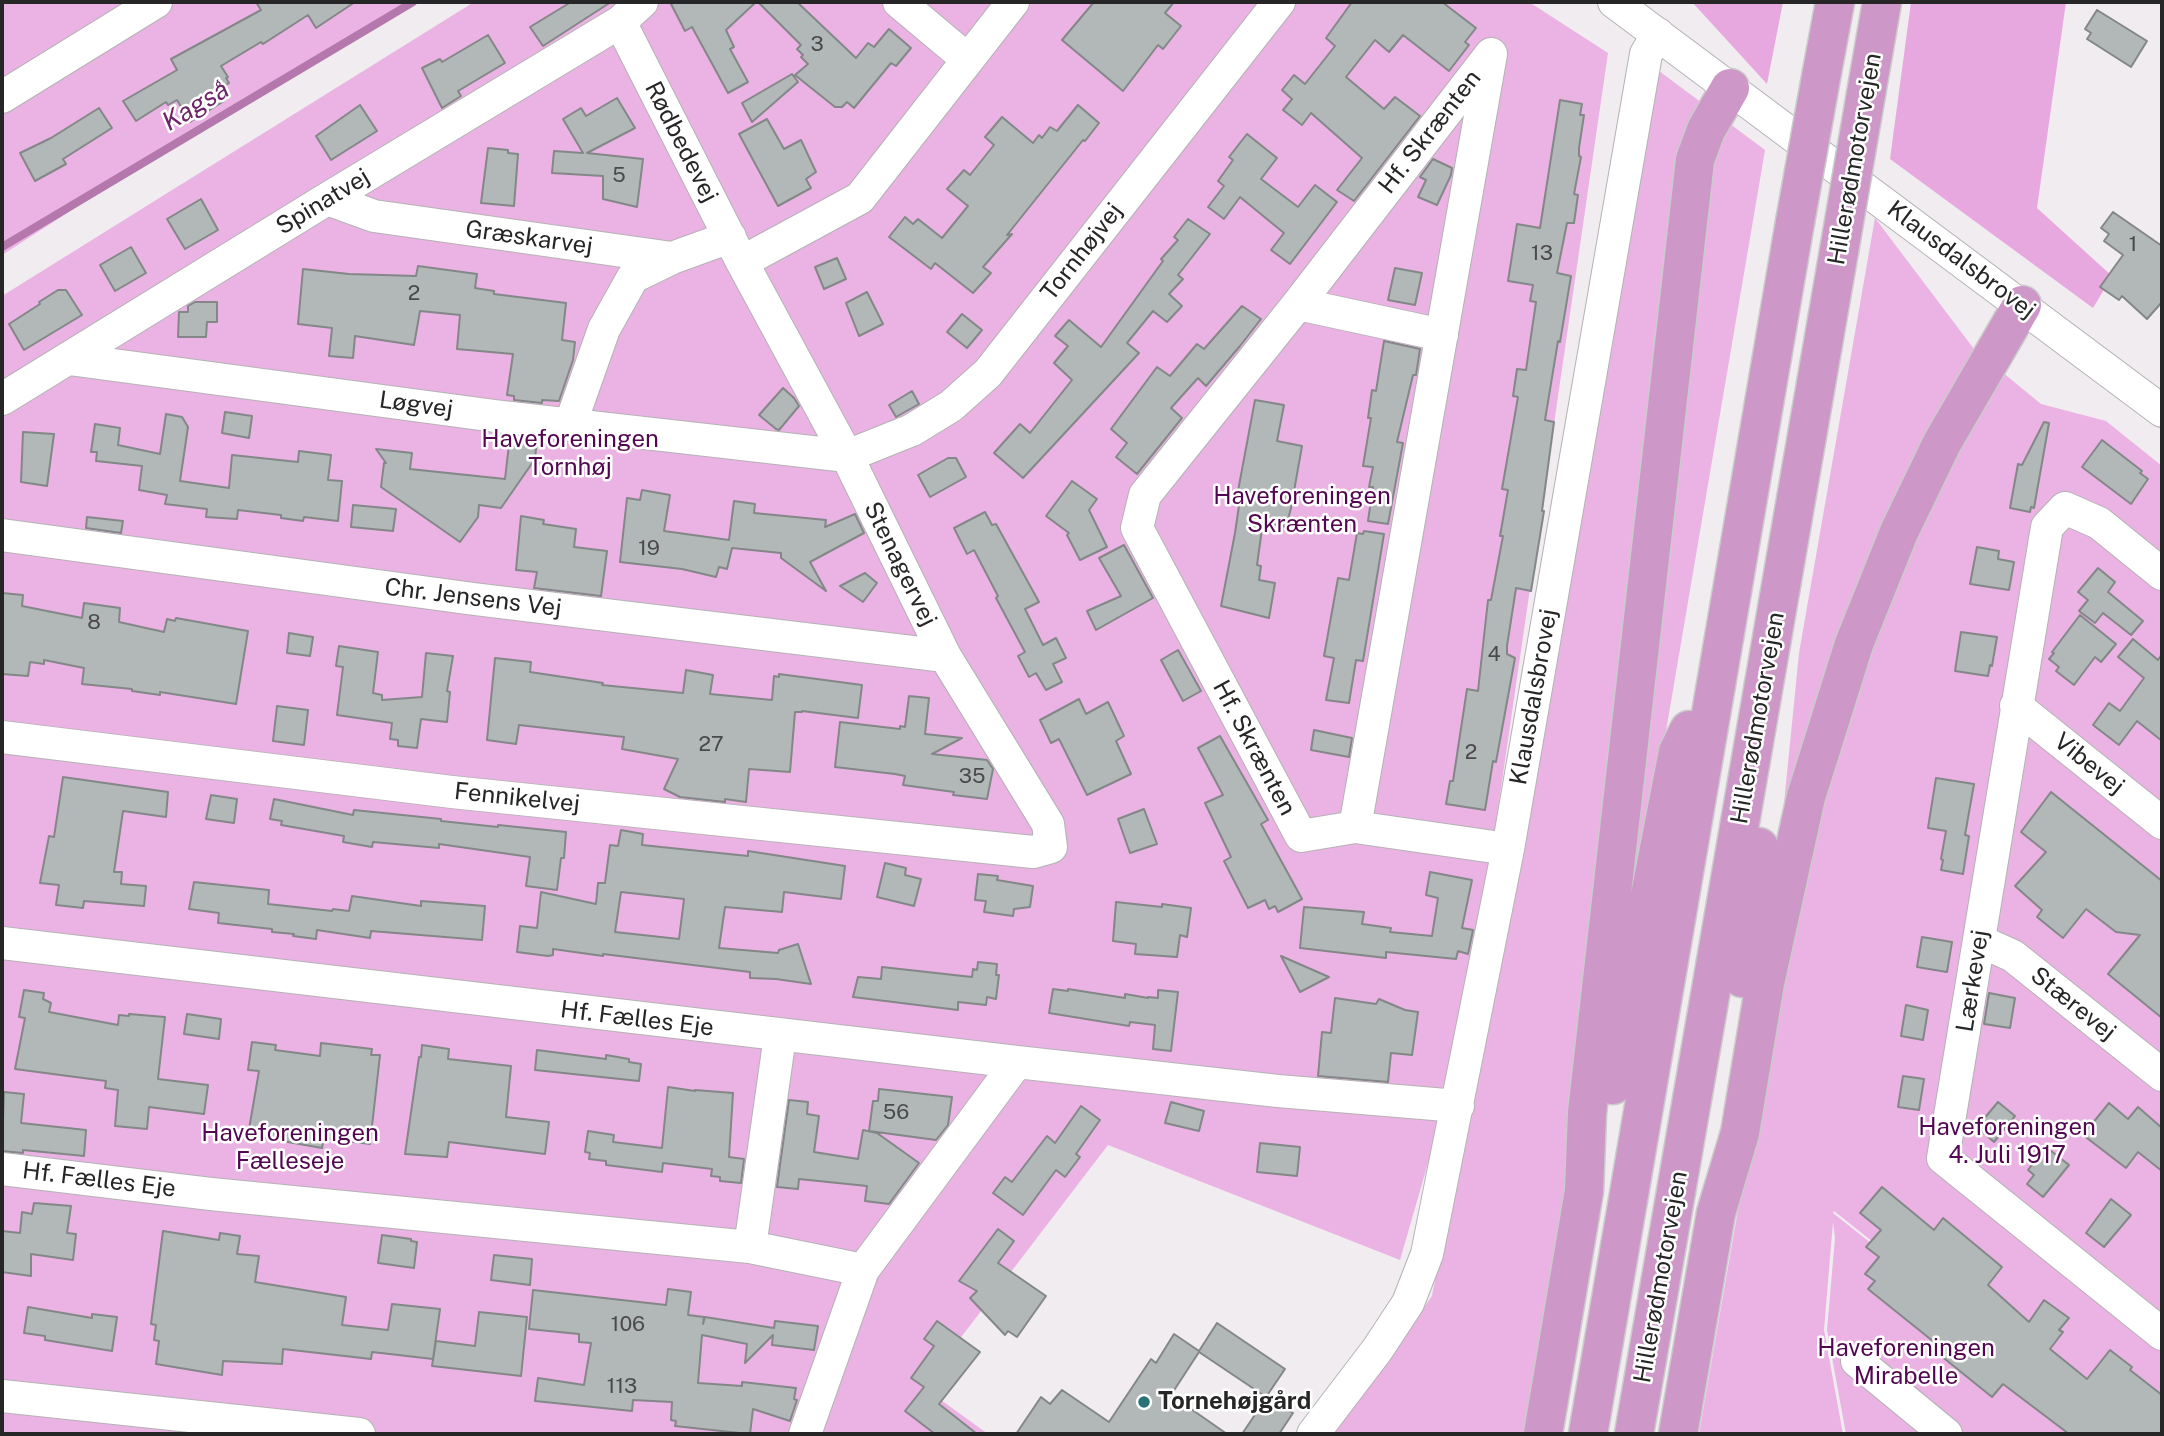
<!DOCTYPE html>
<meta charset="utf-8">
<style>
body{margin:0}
#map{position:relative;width:2164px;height:1436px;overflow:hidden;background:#f0ecef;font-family:"Public Sans",sans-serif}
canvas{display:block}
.frame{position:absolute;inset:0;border:4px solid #272627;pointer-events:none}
</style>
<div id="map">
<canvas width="2164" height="1436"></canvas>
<div class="frame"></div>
</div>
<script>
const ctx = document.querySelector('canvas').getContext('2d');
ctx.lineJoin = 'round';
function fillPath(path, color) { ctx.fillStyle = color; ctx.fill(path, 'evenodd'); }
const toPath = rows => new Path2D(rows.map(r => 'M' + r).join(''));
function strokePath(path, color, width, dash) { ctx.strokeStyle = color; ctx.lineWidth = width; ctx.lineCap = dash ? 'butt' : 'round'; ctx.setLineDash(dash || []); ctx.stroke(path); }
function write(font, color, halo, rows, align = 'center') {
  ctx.font = font + ' "Public Sans",sans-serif'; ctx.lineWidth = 5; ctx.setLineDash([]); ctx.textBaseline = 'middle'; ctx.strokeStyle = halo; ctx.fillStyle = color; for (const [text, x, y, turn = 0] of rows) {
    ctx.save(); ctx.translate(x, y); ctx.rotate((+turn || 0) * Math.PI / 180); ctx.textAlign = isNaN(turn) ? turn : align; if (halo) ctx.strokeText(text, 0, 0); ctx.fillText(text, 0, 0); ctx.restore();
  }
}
const green = toPath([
 [2,2,413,2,114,183,2,255],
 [474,2,1529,2,1608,53,1465,1035,1400,1260,1108,1145,923,1387,988,1434,2,1434,2,296],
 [1651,65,1765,150,1635,913,1571,1163,1524,1434,1333,1434,1432,1296,1515,846],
 [1875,218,1974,349,2041,404,2106,421,2162,466,2162,1434,2115,1434,1834,1211,1833,1213,2111,1434,1846,1434,1827,1330,1835,1238,1833,1222,1824,1330,1843,1434,1699,1434,1751,1135,1799,653]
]);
const forest = toPath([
 [1692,2,1783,2,1767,84],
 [1911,2,2066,2,2037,208,2112,276,2093,308,1890,159]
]);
const stream = toPath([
 [2,247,413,2]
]);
const building = toPath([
 [256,2,355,2,316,28,308,15,263,44,261,42,221,66,228,77,226,78,229,83,217,90,224,101,190,122,177,100,168,105,166,102,136,121,123,101,177,70,171,59,261,10,256,2],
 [571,2,611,2,543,46,530,27,571,2],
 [670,2,756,2,726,30,734,47,730,49,748,82,728,93,692,27,685,31,670,2],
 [758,2,797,2,856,58,868,43,874,47,889,29,911,48,896,66,891,63,854,108,847,102,842,107,835,107,795,75,808,64,801,57,803,55,797,49,801,45,758,2],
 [1094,2,1174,2,1165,13,1181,26,1163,49,1158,45,1123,91,1062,40,1094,2],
 [1352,2,1442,2,1476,28,1465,42,1469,45,1449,71,1403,35,1389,52,1375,40,1346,77,1384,109,1395,97,1420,116,1354,201,1337,190,1362,158,1311,113,1302,125,1283,110,1292,99,1282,90,1294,75,1305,84,1335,46,1326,38,1352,2],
 [2097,10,2147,41,2131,67,2087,39,2091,33,2085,29,2097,10],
 [488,35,505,63,458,91,461,96,442,108,422,68,440,59,442,62,488,35],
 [792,74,798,82,752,122,742,103,792,74],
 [617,98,635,128,587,153,643,159,637,207,603,199,603,176,552,173,554,151,583,153,563,119,581,108,586,116,617,98],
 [1560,100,1582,104,1580,115,1584,115,1579,148,1579,156,1581,157,1574,194,1578,195,1574,223,1567,223,1557,273,1571,276,1560,342,1558,341,1545,420,1554,422,1542,511,1544,511,1531,591,1516,588,1507,646,1507,654,1515,658,1496,762,1493,761,1485,810,1446,804,1450,781,1453,781,1467,689,1478,691,1488,600,1491,600,1503,536,1500,536,1508,490,1502,489,1518,397,1513,396,1517,369,1526,370,1536,302,1530,301,1533,285,1508,281,1517,224,1540,228,1560,100],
 [360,105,377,131,331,160,316,136,360,105],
 [1078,105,1099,123,1085,141,1083,140,1007,235,1012,234,983,267,991,273,973,293,935,263,931,269,889,237,905,217,913,224,918,219,942,238,968,206,947,189,964,170,970,175,994,145,985,137,1002,117,1033,143,1039,135,1042,138,1050,127,1057,131,1078,105],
 [99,108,112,128,63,159,66,164,35,181,20,153,51,138,99,108],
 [767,119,784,149,801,140,816,172,806,179,811,188,778,206,739,134,767,119],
 [1247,134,1277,158,1261,179,1298,207,1315,185,1337,202,1290,264,1271,250,1284,233,1240,197,1224,219,1208,207,1224,186,1218,181,1233,160,1229,157,1247,134],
 [488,148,508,150,508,153,518,154,514,206,481,203,488,148],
 [1433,159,1452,168,1451,175,1437,205,1418,197,1426,180,1420,177,1433,159],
 [201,199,218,230,185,249,167,219,201,199],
 [2113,212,2162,246,2162,302,2147,319,2122,296,2119,300,2100,287,2123,255,2104,241,2109,234,2101,228,2113,212],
 [1188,219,1210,234,1178,275,1183,279,1169,294,1182,306,1167,322,1153,311,1127,343,1139,353,1023,478,994,453,1020,424,1030,433,1072,380,1054,363,1068,346,1055,336,1069,320,1101,347,1163,261,1161,259,1178,240,1174,237,1188,219],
 [131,247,146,273,115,291,100,265,131,247],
 [837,258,846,279,824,289,815,267,837,258],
 [418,266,477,274,475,288,494,291,494,294,566,303,562,340,575,342,573,360,559,401,542,400,542,403,514,400,514,396,507,395,513,354,457,349,460,315,420,311,414,345,355,336,353,358,329,356,332,328,298,324,303,269,349,274,416,276,418,266],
 [1395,268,1422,273,1415,305,1388,300,1395,268],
 [58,290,66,290,82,315,24,350,9,324,40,304,39,302,58,290],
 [867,292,883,324,859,336,846,303,867,292],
 [195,302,217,302,217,322,207,322,206,337,178,337,179,312,188,312,188,306,195,302],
 [1242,306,1261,319,1240,346,1206,386,1198,378,1171,408,1182,418,1137,474,1116,457,1127,443,1111,429,1157,367,1170,376,1197,344,1204,349,1242,306],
 [962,314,982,330,967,348,947,332,962,314],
 [1384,341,1420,349,1416,375,1413,375,1397,442,1403,443,1388,524,1368,521,1373,487,1369,487,1373,467,1363,466,1371,418,1368,418,1372,390,1376,391,1384,341],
 [783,388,794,398,799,406,779,430,776,429,759,415,783,388],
 [912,391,919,404,896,417,889,405,912,391],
 [1255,400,1284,405,1277,441,1302,446,1291,508,1286,527,1263,522,1257,565,1261,566,1259,580,1275,583,1269,618,1221,606,1235,533,1241,492,1238,491,1255,400],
 [225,412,252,416,249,438,222,433,225,412],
 [166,414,182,417,188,427,180,481,229,488,232,455,298,462,299,451,331,455,328,480,342,481,338,521,304,517,303,521,281,518,281,515,238,510,237,519,206,517,207,509,165,504,167,495,139,490,142,466,96,461,97,452,91,452,95,424,120,428,118,445,160,454,166,414],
 [2044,422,2049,423,2034,508,2031,507,2030,512,2010,508,2018,464,2022,465,2044,422],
 [23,432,54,434,47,486,21,482,23,432],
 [510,436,537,439,535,459,501,508,479,505,478,517,460,542,381,487,384,463,386,463,376,449,412,453,410,469,505,479,510,436],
 [2102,440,2142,471,2140,473,2148,479,2131,504,2082,467,2102,440],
 [948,458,956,458,966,477,930,497,918,475,948,458],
 [1072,481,1097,499,1089,510,1107,547,1080,560,1067,535,1069,533,1046,516,1072,481],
 [642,490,670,495,664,531,729,540,734,501,755,504,754,513,826,520,825,527,855,514,864,533,810,562,826,591,781,558,781,553,732,548,727,569,719,567,716,577,682,569,620,562,627,498,640,500,642,490],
 [353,505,396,509,393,531,351,527,353,505],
 [985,512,992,525,996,524,1039,602,1025,609,1043,645,1056,638,1066,658,1053,664,1062,682,1046,690,1036,673,1029,677,1018,656,1025,652,996,598,998,596,974,550,967,554,954,528,985,512],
 [521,516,544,520,543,524,576,529,574,547,607,551,601,596,534,588,537,572,516,570,521,516],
 [87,517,123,521,121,533,86,528,87,517],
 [1364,531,1384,534,1363,661,1356,660,1349,703,1326,700,1334,658,1324,656,1338,578,1349,580,1357,533,1363,534,1364,531],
 [1124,545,1153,598,1096,630,1087,611,1121,596,1099,558,1124,545],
 [1977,547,1999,551,1998,559,2014,562,2009,590,1970,584,1977,547],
 [2098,568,2115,582,2108,592,2143,621,2131,635,2103,613,2095,623,2079,611,2088,600,2078,592,2098,568],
 [865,573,877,583,863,602,840,586,865,573],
 [2,593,23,595,22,606,82,618,84,603,120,608,119,622,164,632,167,619,175,621,176,618,248,631,236,704,160,692,160,695,132,691,132,689,82,684,84,668,44,660,44,664,30,662,28,676,2,674,2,593],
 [2080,615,2116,644,2101,662,2095,657,2074,685,2056,671,2059,667,2049,659,2054,653,2052,652,2080,615],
 [1961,632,1997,637,1992,666,1990,665,1988,676,1955,671,1961,632],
 [289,633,313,637,310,656,287,653,289,633],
 [2133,639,2158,660,2162,654,2162,741,2137,721,2119,745,2093,725,2109,703,2120,711,2144,678,2118,657,2133,639],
 [339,646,378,652,373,693,382,695,382,700,422,697,426,653,453,656,447,691,450,692,447,722,421,719,417,748,398,746,398,740,390,739,392,723,337,715,343,667,336,666,339,646],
 [1178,650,1201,691,1183,701,1161,660,1178,650],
 [495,658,531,662,530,672,603,683,602,685,683,693,686,670,713,675,710,694,772,700,774,676,779,677,779,674,862,685,858,718,802,711,802,712,795,712,790,772,749,769,746,802,725,799,725,802,680,797,664,789,678,759,622,749,624,737,519,725,516,744,487,740,495,658],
 [909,696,929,698,925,734,962,738,932,754,987,760,993,769,987,799,953,795,954,792,903,785,905,776,895,774,835,767,840,722,900,729,900,726,905,727,909,696],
 [1079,699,1086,714,1108,702,1124,736,1116,741,1131,774,1087,795,1059,739,1051,743,1040,720,1079,699],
 [277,706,308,710,304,745,273,741,277,706],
 [1314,730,1352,738,1349,757,1311,750,1314,730],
 [1220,736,1268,820,1261,824,1302,899,1278,912,1275,906,1269,909,1265,900,1248,908,1224,861,1231,857,1205,803,1223,795,1198,748,1220,736],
 [63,777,168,792,166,817,123,811,114,872,122,872,121,884,146,886,144,906,84,901,83,908,56,905,59,885,40,883,49,836,54,837,63,777],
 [1936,778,1974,784,1965,835,1969,836,1963,874,1941,870,1943,860,1941,859,1946,831,1928,828,1936,778],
 [2051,792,2162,881,2162,1018,2108,974,2140,935,2116,932,2086,909,2063,938,2037,917,2042,910,2015,886,2046,852,2021,832,2051,792],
 [211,795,237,799,234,823,206,819,211,795],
 [274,799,353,815,354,810,441,819,441,821,498,827,498,825,566,832,564,858,561,858,557,890,526,886,530,857,439,844,439,848,373,842,372,847,343,842,344,836,281,825,282,821,270,819,274,799],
 [1144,809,1157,844,1130,853,1118,819,1144,809],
 [621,830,643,834,642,845,748,856,748,851,845,866,841,899,784,892,782,912,725,907,719,948,778,953,779,950,798,944,811,984,776,979,750,978,750,972,603,954,603,956,553,949,553,955,548,956,517,952,520,926,537,928,541,892,596,904,598,883,605,883,610,845,618,846,621,830],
 [621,892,684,899,679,939,615,932,621,892],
 [885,863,906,868,905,875,921,879,914,906,877,897,885,863],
 [1430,872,1472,880,1462,928,1473,930,1468,954,1458,951,1456,959,1386,952,1386,958,1300,948,1304,907,1364,912,1362,924,1391,928,1390,932,1432,936,1438,898,1426,895,1430,872],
 [978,874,998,876,997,880,1033,886,1030,907,1014,909,1013,916,984,912,986,901,975,900,978,874],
 [194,882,269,890,268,904,332,911,333,909,349,911,352,896,421,906,421,901,485,906,482,940,371,931,370,938,317,930,316,939,293,936,294,934,272,932,272,929,218,923,219,913,189,909,194,882],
 [1116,902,1162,907,1162,904,1191,908,1187,937,1180,935,1177,957,1135,954,1136,944,1113,941,1116,902],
 [1922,937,1952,942,1947,972,1917,967,1922,937],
 [1281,956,1329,977,1300,992,1281,956],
 [978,962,997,964,996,975,999,975,996,999,987,997,986,1005,958,1002,958,1010,853,997,858,977,881,979,882,967,972,977,973,969,977,970,978,962],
 [1053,989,1068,991,1068,989,1125,998,1125,994,1148,998,1148,997,1158,998,1158,990,1178,992,1171,1051,1153,1049,1155,1025,1130,1022,1129,1026,1049,1013,1053,989],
 [24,990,44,993,43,999,51,1003,49,1012,118,1025,119,1015,129,1016,129,1014,165,1017,158,1079,208,1085,204,1114,149,1107,147,1129,115,1126,118,1090,105,1088,106,1081,15,1069,25,1018,19,1017,24,990],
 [1989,993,2015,998,2010,1028,1984,1024,1989,993],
 [1335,998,1376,1004,1379,999,1405,1010,1418,1012,1412,1055,1391,1053,1388,1082,1318,1076,1322,1032,1331,1033,1335,998],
 [1906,1005,1928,1010,1923,1040,1901,1036,1906,1005],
 [187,1014,221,1019,219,1039,184,1034,187,1014],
 [252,1042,276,1045,275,1050,320,1056,321,1043,372,1049,371,1055,380,1055,370,1144,324,1138,322,1148,248,1135,259,1071,248,1070,252,1042],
 [422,1045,449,1049,448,1059,511,1066,506,1117,549,1122,545,1154,449,1142,447,1157,405,1154,419,1057,421,1057,422,1045],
 [537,1050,606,1059,606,1055,629,1059,629,1062,641,1064,639,1081,535,1070,537,1050],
 [1903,1076,1924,1079,1919,1110,1898,1107,1903,1076],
 [668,1087,695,1091,695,1090,733,1093,729,1157,744,1159,741,1183,720,1181,720,1177,711,1176,712,1169,663,1163,662,1172,606,1165,606,1161,589,1159,590,1153,585,1152,588,1131,614,1135,613,1142,662,1148,668,1087],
 [879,1089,952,1097,948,1125,936,1140,869,1131,873,1101,878,1101,879,1089],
 [4,1092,24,1094,21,1123,86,1130,84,1156,23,1150,23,1153,2,1151,4,1092],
 [789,1100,808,1102,807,1114,819,1116,814,1152,858,1159,863,1130,877,1133,919,1163,889,1204,865,1201,867,1186,799,1179,798,1189,777,1187,789,1100],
 [1171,1102,1204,1111,1199,1131,1165,1123,1171,1102],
 [1998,1102,2015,1116,1994,1142,1977,1127,1998,1102],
 [2109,1103,2128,1119,2138,1107,2162,1128,2162,1171,2138,1152,2126,1168,2083,1135,2109,1103],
 [1081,1106,1100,1120,1076,1154,1080,1157,1065,1177,1056,1170,1023,1215,993,1193,1005,1177,1012,1182,1047,1136,1055,1143,1081,1106],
 [1260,1143,1300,1147,1297,1176,1257,1172,1260,1143],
 [2046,1147,2069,1165,2043,1197,2027,1184,2034,1175,2028,1170,2046,1147],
 [1882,1187,1934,1230,1943,1218,2002,1267,1988,1285,2029,1322,2044,1300,2069,1318,2059,1330,2063,1332,2050,1349,2087,1379,2110,1350,2132,1367,2130,1370,2162,1395,2162,1434,2069,1434,2003,1384,1992,1397,1935,1351,1939,1346,1868,1289,1875,1281,1865,1274,1879,1257,1866,1247,1881,1230,1860,1213,1882,1187],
 [2111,1199,2131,1215,2104,1247,2086,1233,2111,1199],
 [34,1203,71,1206,67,1233,76,1234,73,1260,31,1254,31,1276,2,1272,2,1231,20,1233,22,1212,32,1214,34,1203],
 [998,1229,1014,1241,998,1263,1046,1296,1017,1337,1008,1331,1005,1335,970,1298,977,1291,959,1281,998,1229],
 [163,1231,219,1240,220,1233,240,1236,237,1254,259,1256,255,1282,346,1297,342,1325,388,1330,392,1304,440,1309,433,1359,372,1352,371,1359,283,1349,282,1364,223,1361,222,1375,156,1364,159,1341,154,1340,156,1325,151,1324,163,1231],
 [382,1235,411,1239,411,1241,417,1242,414,1268,378,1263,382,1235],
 [494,1255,532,1259,530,1285,491,1280,494,1255],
 [668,1289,691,1292,688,1315,704,1317,703,1324,705,1317,774,1328,775,1321,818,1326,814,1350,772,1345,773,1335,745,1363,747,1344,702,1335,698,1383,742,1386,742,1382,796,1388,794,1399,797,1400,790,1421,753,1409,750,1434,749,1434,675,1426,676,1421,671,1420,672,1402,633,1400,632,1411,535,1401,538,1378,584,1385,591,1343,579,1342,579,1334,529,1329,533,1290,666,1305,668,1289],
 [28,1307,92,1318,92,1314,117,1317,112,1351,45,1340,45,1336,24,1333,28,1307],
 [479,1312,527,1317,521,1376,432,1366,436,1341,475,1346,479,1312],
 [937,1321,980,1352,939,1404,977,1434,935,1434,905,1411,924,1387,911,1378,934,1346,924,1339,937,1321],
 [1217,1323,1285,1369,1266,1397,1199,1352,1171,1395,1227,1434,1016,1434,1041,1397,1050,1404,1062,1390,1109,1422,1151,1359,1156,1363,1174,1334,1199,1351,1217,1323],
 [1267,1397,1293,1413,1279,1434,1242,1434,1267,1397]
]);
const minor = toPath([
 [899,2,967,59],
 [1614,2,2162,411],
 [1491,54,1355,827,1301,836,1137,528,1145,495,1298,304,1491,54],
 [2,97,156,2],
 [327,199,374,216,672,258,730,237],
 [742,262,860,198,1013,2],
 [1298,304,1442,335],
 [69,359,495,416,847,456,912,430,951,406,988,373,1279,2],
 [2,399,327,199,620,22,642,2],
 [570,425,604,329,633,277,672,258],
 [2,535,474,599,945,656],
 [2162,574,2099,523,2065,508,2047,527,1943,1158,2162,1334],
 [2016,706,2162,823],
 [2,737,452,792,1033,852,1051,847,1048,824,945,656,847,456,742,262,620,22],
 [1355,827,1508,849],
 [1980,941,2013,956,2162,1075],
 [2,943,1017,1062,863,1270,805,1434],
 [1017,1062,1278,1091,1458,1106],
 [2,1169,211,1194,750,1247,863,1270],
 [750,1247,780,1036],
 [1857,1361,1946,1434],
 [2,1396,359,1434],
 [1313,1434,1377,1350,1408,1303,1427,1254,1508,849,1646,54,1658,34]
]);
const highway = toPath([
 [1822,72,1835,2],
 [1866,94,1882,2],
 [1742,978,1760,859,1759,847],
 [1613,1085,1678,752,1689,730],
 [1543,1434,1584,1191,1587,1113,1695,160,1706,130,1730,88],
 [1588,1434,1795,222],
 [1634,1434,1839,251],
 [1678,1434,1716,1213,1740,1133,1765,983,1806,797,1854,644,1899,532,1942,443,2022,305]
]);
const highwayBridge = toPath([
 [1795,222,1822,72],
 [1839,251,1866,94]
]);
const markers = [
 [1144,1402,7,"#297378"]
];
const numberNames = [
 ["3",817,45],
 ["5",619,176],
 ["1",2133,245],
 ["13",1542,254],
 ["2",414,294],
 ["19",649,549],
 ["8",94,623],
 ["4",1494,655],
 ["27",711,745],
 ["2",1471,753],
 ["35",972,777],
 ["56",896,1113],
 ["106",628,1325],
 ["113",622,1387]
];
const streetNames = [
 ["Hf. Skrænten",1430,132,-52],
 ["Rødbedevej",681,142,63],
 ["Hillerødmotorvejen",1855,159,-80],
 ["Spinatvej",323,202,-31],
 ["Græskarvej",529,238,8],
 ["Tornhøjvej",1082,252,-52],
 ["Klausdalsbrovej",1961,260,37],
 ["Løgvej",416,405,8],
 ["Stenagervej",900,564,64],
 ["Chr. Jensens Vej",473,598,7],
 ["Klausdalsbrovej",1534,697,-80],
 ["Hillerødmotorvejen",1758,718,-80],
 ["Hf. Skrænten",1254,748,62],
 ["Vibevej",2089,764,39],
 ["Fennikelvej",517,798,6],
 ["Lærkevej",1973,981,-81],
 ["Stærevej",2073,1004,39],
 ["Hf. Fælles Eje",637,1019,7],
 ["Hf. Fælles Eje",99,1180,7],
 ["Hillerødmotorvejen",1661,1277,-80]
];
const parkNames = [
 ["Haveforeningen",570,440],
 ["Tornhøj",570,468],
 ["Haveforeningen",1302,497],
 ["Skrænten",1302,525],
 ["Haveforeningen",2007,1128],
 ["4. Juli 1917",2007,1156],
 ["Haveforeningen",290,1134],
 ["Fælleseje",290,1162],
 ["Haveforeningen",1906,1349],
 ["Mirabelle",1906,1377]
];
const poiNames = [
 ["Tornehøjgård",1158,1402]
];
const waterNames = [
 ["Kagså",196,106,-31]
];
fillPath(green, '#eab3e3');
fillPath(forest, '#e7a8df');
strokePath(stream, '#b478ad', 8);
fillPath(building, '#b2b7b7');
strokePath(building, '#838788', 2);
strokePath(minor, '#b5b2b5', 34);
strokePath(highway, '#cbcbcb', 41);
strokePath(minor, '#fff', 32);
strokePath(highway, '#cd97c7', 38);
strokePath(highwayBridge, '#cbcbcb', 41, []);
strokePath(highwayBridge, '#cd97c7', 38);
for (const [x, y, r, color] of markers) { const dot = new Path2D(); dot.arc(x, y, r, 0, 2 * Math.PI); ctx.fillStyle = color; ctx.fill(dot); strokePath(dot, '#fff', 2.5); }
write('21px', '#4a4a4b', null, numberNames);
write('24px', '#272627', '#fff', streetNames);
write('24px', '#530750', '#fff', parkNames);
write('bold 24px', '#272627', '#fff', poiNames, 'left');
write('italic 26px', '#6d2468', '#fff', waterNames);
</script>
